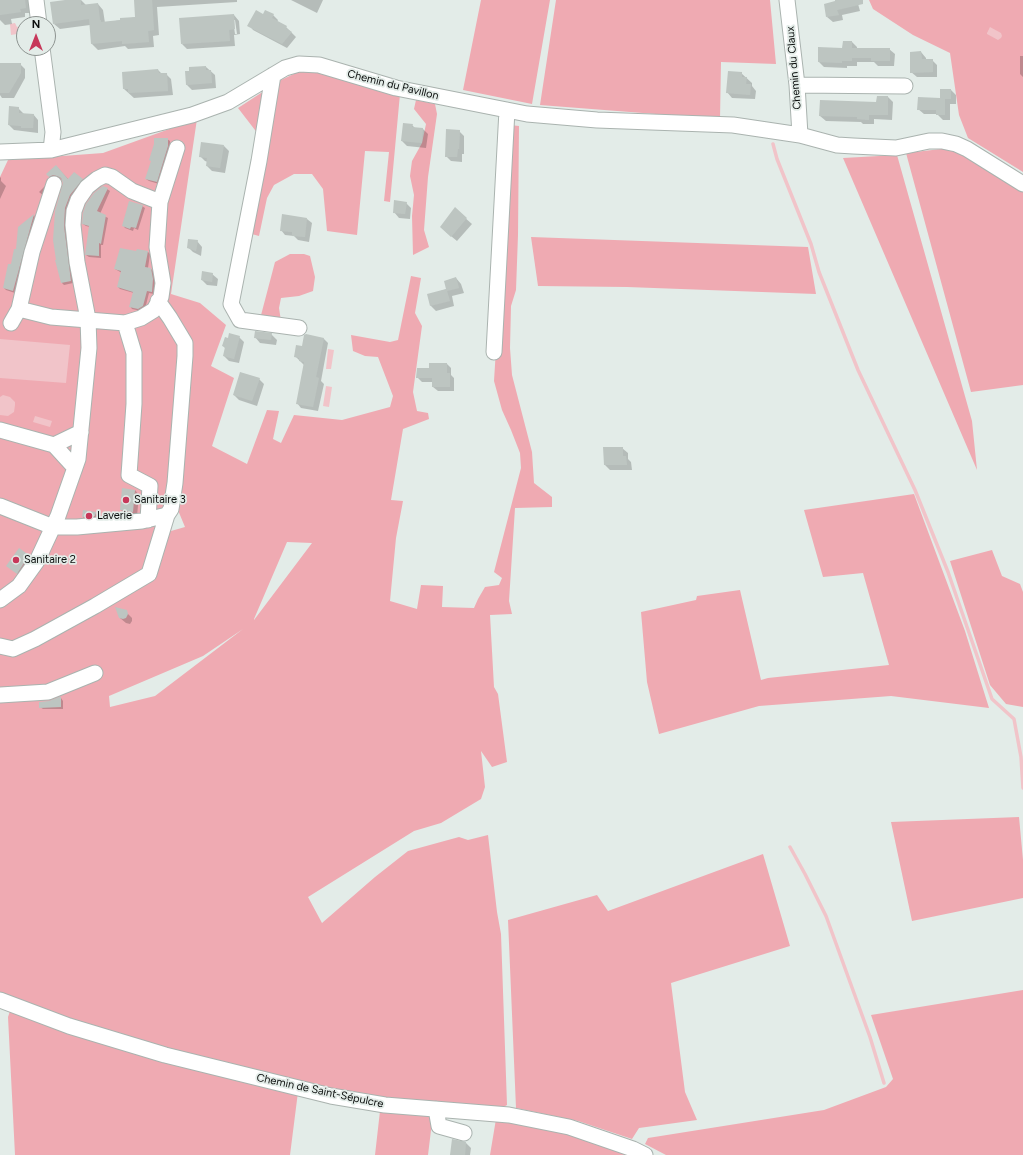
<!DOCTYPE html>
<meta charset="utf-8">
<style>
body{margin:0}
#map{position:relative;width:1023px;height:1155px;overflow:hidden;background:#e3ece8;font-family:Figtree,sans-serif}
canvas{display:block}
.north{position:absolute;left:16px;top:16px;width:40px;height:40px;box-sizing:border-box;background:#e3ece8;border:1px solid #8d9390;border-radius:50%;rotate:0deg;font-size:11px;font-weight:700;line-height:16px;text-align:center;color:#0b0e0d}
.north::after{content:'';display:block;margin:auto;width:14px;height:18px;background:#c7385a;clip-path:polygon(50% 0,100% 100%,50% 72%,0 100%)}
</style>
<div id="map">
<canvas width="1023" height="1155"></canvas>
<div class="north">N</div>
</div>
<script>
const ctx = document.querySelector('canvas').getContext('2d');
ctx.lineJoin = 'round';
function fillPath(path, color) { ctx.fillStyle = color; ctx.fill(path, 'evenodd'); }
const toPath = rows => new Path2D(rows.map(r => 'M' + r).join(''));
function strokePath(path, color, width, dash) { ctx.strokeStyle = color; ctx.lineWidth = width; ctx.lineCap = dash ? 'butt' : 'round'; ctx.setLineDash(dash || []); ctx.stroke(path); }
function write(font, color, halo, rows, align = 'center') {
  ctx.font = font + ' Figtree,sans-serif'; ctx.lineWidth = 3.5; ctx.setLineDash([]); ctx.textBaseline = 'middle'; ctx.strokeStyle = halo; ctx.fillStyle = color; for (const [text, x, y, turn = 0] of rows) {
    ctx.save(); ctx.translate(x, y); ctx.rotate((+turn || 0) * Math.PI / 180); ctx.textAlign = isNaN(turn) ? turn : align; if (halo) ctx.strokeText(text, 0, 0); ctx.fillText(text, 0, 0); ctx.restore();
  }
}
const green = toPath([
 [481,0,550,0,532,104,463,90],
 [556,0,770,0,776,64,721,62,720,119,540,105],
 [869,0,1023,0,1023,172,968,138,959,115,950,53,913,35,873,9],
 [309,70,325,72,400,94,390,202,384,201,389,152,365,151,357,235,327,231,323,189,312,174,294,174,274,185,267,198,259,236,248,233,265,143,238,108,281,80,296,73],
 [416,100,435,104,437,114,428,177,424,230,429,247,413,255,412,216,414,195,410,176,412,161,422,143,426,124,414,109],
 [197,119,171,294,200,303,226,325,211,366,234,378,212,446,247,464,267,410,279,411,273,439,281,443,294,415,342,420,390,407,393,396,378,357,365,356,353,351,351,335,390,342,398,340,411,276,421,278,415,313,422,326,413,392,417,411,428,413,429,419,403,429,391,500,403,501,396,538,390,601,417,609,421,585,443,586,442,607,474,608,478,599,485,587,499,585,502,578,494,572,521,468,520,453,511,430,502,410,494,381,510,125,519,126,518,235,516,290,511,306,510,348,512,375,532,452,534,483,552,497,552,507,515,508,509,601,512,614,490,615,494,687,498,694,507,762,492,767,481,751,485,787,481,799,441,823,414,831,308,897,322,923,375,877,408,851,459,837,468,840,488,835,497,912,501,934,507,1105,500,1109,432,1104,327,1089,134,1041,15,1001,0,994,0,177,8,160,103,153],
 [175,503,185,527,171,531],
 [287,542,312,543,254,620,254,619],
 [243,629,155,696,110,707,109,696,203,656],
 [950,148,1023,191,1023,385,971,392,906,153],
 [897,155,972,421,977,470,843,158],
 [531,237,808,247,816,294,627,287,538,286],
 [290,254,304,254,310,256,315,277,313,291,299,296,281,298,279,308,281,321,260,319,275,262],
 [914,494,965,631,989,708,891,696,759,706,659,734,647,682,641,612,696,600,697,596,740,590,761,680,768,678,889,665,863,573,823,577,804,510],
 [992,550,1002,576,1020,584,1023,592,1023,707,1006,704,990,685,950,561],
 [1019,817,1023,860,1023,898,912,921,891,822],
 [763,854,790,946,671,983,685,1092,697,1120,639,1128,632,1139,578,1121,516,1108,508,920,597,895,608,911],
 [1023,990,1023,1155,666,1155,645,1144,648,1138,824,1110,886,1087,893,1079,871,1015],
 [10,1011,298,1092,290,1155,15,1155,8,1017],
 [380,1111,433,1114,428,1155,375,1155],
 [496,1119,586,1137,632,1155,490,1155]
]);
const water = toPath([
 [15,23,17,27,23,26,24,38,18,38,17,34,11,35,10,24],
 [990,27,1001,33,1002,36,1001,38,998,40,987,34,987,33],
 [0,339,70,345,66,383,0,378],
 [328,349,334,350,331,369,326,369],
 [326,386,332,387,329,407,323,406],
 [3,395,10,397,15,402,15,405,14,412,8,416,0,415,0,397],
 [35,416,52,421,50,427,33,422]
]);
const shadow = toPath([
 [0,0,28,0,30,2,31,13,25,13,25,17,11,19,12,24,5,25,0,20],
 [73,0,81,0,86,5,98,4,103,10,105,23,136,17,135,0,237,0,237,2,157,7,159,35,153,36,154,47,128,49,125,46,98,50,92,44,90,25,60,29,54,24],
 [291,0,323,0,317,13],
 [836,0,857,0,860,11,842,15,843,20,833,22,827,17,836,2],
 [234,15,239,21,240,34,234,35,235,46,187,49,182,44],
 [233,20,235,20,237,34,235,34],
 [263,15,273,15,278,20,277,22,286,27,296,37,287,48,253,30,249,25],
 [852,42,857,47,857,49,889,49,895,54,894,66,878,66,874,62,857,62,857,66,847,66,847,68,824,67,819,62,843,49],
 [921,52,926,58,926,60,932,60,937,65,937,77,917,77,911,72],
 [1020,56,1023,56,1023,77,1020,74],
 [20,64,25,69,25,78,14,98,2,98,0,95,0,74],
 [206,67,215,75,216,88,192,90,187,85,186,72],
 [158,70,162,74,166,74,171,79,173,95,134,98,124,89],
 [741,73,752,83,752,86,756,91,755,99,732,98,727,92],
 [951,90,956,95,956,104,950,104,950,120,943,120,937,114,924,114,918,109,941,99],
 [888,97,893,102,892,120,874,119,874,124,863,124,861,122,826,121,820,116,877,103],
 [18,108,24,114,33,114,38,120,38,133,14,130,9,125],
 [412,125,415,128,423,129,428,134,426,148,407,146,402,141],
 [459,131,464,136,464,154,462,154,462,162,451,161,446,156],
 [167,139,170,141,170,149,159,184,149,181,146,179],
 [224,146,229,151,225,173,212,171,207,166,208,162,205,161,200,156],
 [56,166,69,180,82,179,85,182,66,229,73,283,64,285,62,283,56,261,64,182,60,178,55,177,52,179,47,174],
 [0,177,1,178,1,181,6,186,0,199],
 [45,186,46,187,44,196,39,192],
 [107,189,110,191,100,214,108,218,103,245,101,245,101,258,89,257,86,255,90,227,86,226,83,224],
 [406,203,411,208,410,219,399,218,394,212],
 [142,206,145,208,138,230,134,228,133,231,125,228,123,225],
 [455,209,472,224,457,241,446,232],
 [34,215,35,217,15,293,6,290,4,288,17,250],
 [307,219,312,223,309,242,298,240,294,236,285,235,281,230],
 [197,241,202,247,201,256,193,252,188,247],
 [138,250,148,252,150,254,148,268,151,269,153,271,155,282,154,294,149,293,145,309,141,311,132,309,130,306,134,293,120,289,118,287,122,273,115,269,137,252],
 [212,274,218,279,217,286,207,285,202,280],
 [456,278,461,284,464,293,452,296,454,306,436,311,431,306,428,295,447,289],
 [271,334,277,340,276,345,260,343,255,337],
 [306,335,324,339,328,343,321,381,324,384,318,411,301,408,297,403,304,365,295,356,303,347],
 [239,337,244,342,239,363,229,361,224,356,226,349,223,346,229,340],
 [447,364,451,368,451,375,454,378,454,391,438,391,433,387,433,382,422,382,417,377,430,369],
 [259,379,264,384,257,406,239,400,234,395],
 [622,448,628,453,628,459,631,462,632,470,610,470,605,465],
 [135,490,139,495,137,516,126,514,121,510],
 [84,511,95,513,97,515,97,518,85,519,83,517],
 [19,549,33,560,22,577,8,566],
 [124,610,132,618,132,621,130,624,126,623,120,618],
 [61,698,63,701,63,709,43,709,40,707,49,702],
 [466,1143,471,1148,470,1155,451,1155]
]);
const stream = toPath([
 [773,144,777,159,811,244,819,272,858,370,915,490,948,572,992,699,1014,719,1021,757,1023,788],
 [790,847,805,874,826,916,870,1037,884,1083]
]);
const building = toPath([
 [0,0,25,0,26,8,20,9,21,12,0,15],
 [65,0,81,0,81,5,98,3,100,20,101,20,101,22,120,20,120,18,135,17,134,0,152,0,154,30,148,31,149,42,122,44,122,41,91,44,89,19,53,24,50,2],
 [835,0,863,0,863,4,837,10,839,15,826,17,824,4,835,1],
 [256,10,263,14,265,10,274,14,272,18,287,26,286,28,292,32,282,44,247,26],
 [234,14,235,29,229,30,230,41,181,44,179,18],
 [843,41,852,41,852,48,890,48,890,61,871,61,871,58,852,58,852,61,842,61,842,63,818,62,818,47,842,48],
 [921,51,922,59,933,59,933,72,910,73,910,52],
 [0,63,21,63,21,73,9,93,0,93],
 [206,66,206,70,211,70,212,83,186,85,185,71,189,71,189,67],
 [158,69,159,73,167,73,168,91,128,93,128,89,123,89,122,72],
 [728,71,742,72,742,77,747,77,746,84,751,84,750,95,726,93],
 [940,89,951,89,951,99,945,99,945,115,936,115,936,110,917,110,918,97,940,98],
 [877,96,888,96,888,115,869,115,869,120,857,119,857,117,819,116,820,100,876,102],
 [9,106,19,107,19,113,34,114,33,128,21,128,21,126,8,125],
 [403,123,413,124,412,127,423,128,422,143,401,141],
 [446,129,460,130,459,149,458,149,457,157,445,157],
 [154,138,168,138,168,146,157,182,145,179,151,161,149,160,154,144],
 [201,142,224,145,220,168,206,166,207,158,199,157],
 [56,165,68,179,74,172,83,179,70,195,65,208,64,226,71,281,61,283,55,260,56,260,53,240,55,211,63,183,61,178,57,176,53,175,49,177,46,174],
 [103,186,108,188,97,211,106,215,101,244,99,243,99,256,85,255,89,226,82,224,83,213,86,204,94,193],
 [394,200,407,202,405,214,393,213],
 [129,201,143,205,136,228,131,227,130,229,122,226],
 [455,207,467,218,451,237,440,227],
 [34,214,13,291,3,288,8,264,11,264,14,249,16,249,18,227],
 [282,214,307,218,305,237,292,236,292,232,280,231],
 [188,239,198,240,196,251,187,248],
 [120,248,136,251,137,249,148,251,145,267,151,268,153,279,152,292,147,291,143,306,138,309,129,307,133,292,117,287,121,271,114,269],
 [202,271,213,273,212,282,201,280],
 [456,277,459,288,447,291,450,301,430,306,427,294,446,289,444,281],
 [255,331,272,333,271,340,254,338],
 [229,333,240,336,234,359,223,356,225,347,222,346,225,337,228,338],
 [306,334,324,338,316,377,319,378,313,407,296,404,304,362,299,361,299,358,294,357,296,345,302,346,304,335],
 [429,363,447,363,447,373,450,373,450,387,432,387,432,378,416,378,417,368,429,368],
 [240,372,260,378,252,401,233,395],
 [603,447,623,447,623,456,626,456,627,465,604,465],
 [122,488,135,490,133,512,120,510],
 [83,510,96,512,95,516,82,517],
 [19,548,29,555,17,574,6,566],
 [115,607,127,610,128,614,126,618,123,619,119,618],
 [59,697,61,697,61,707,39,708,39,702,49,701],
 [452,1139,466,1142,465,1155,450,1155]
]);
const minor = toPath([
 [36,0,39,24],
 [787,0,797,85,800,135],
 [42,48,53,132,51,150],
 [273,75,259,161,231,304,240,320,299,328],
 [797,85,905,86],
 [0,152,51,150,192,115,228,102,285,68,299,64,319,65,396,88,527,114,597,120,733,125,800,135,837,145,853,146,896,148,929,141,942,141,956,144,967,149,1023,184],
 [19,309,51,317,125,323,141,318,154,310,161,297,163,283,157,247,160,202,177,148],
 [11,323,19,309,32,252,54,184],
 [125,323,134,353,134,404,129,475,150,486,148,520],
 [494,352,507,110],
 [0,430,54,445,75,468],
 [54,445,81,432],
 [0,506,53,527,77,527,142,521,167,515,171,509,175,483,185,356,185,343,170,318,158,301],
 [0,600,19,586,37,561,58,516,78,459,89,348,88,319,77,262,73,225,74,211,78,200,87,187,97,179,105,175,112,177,132,191,160,202],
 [0,646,13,649,35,639,95,606,149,574,167,515],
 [0,695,48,692,95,673],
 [0,1000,69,1026,165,1055,331,1096,385,1105,509,1115,569,1127,633,1149,645,1155],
 [436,1109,439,1126,464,1133]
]);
const markers = [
 [126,500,4,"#c7385a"],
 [89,516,4,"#c7385a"],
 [16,560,4,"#c7385a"]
];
const streetNames = [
 ["Chemin du Claux",794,68,-95],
 ["Chemin du Pavillon",393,85,14],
 ["Chemin de Saint-Sépulcre",320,1091,12]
];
const poiNames = [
 ["Sanitaire 3",134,500],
 ["Laverie",97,516],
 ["Sanitaire 2",24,560]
];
fillPath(green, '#efaab2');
fillPath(water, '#f1c4c9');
fillPath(shadow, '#0003');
strokePath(stream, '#f1c4c9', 3.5);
fillPath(building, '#bdc5c1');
strokePath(minor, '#aab3af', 17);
strokePath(minor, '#fff', 15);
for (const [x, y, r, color] of markers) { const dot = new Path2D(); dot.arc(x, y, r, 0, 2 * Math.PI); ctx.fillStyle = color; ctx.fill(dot); strokePath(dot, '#e3ece8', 1.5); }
write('11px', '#0b0e0d', '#e3ece8', streetNames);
write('11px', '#0b0e0d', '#e3ece8', poiNames, 'left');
</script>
